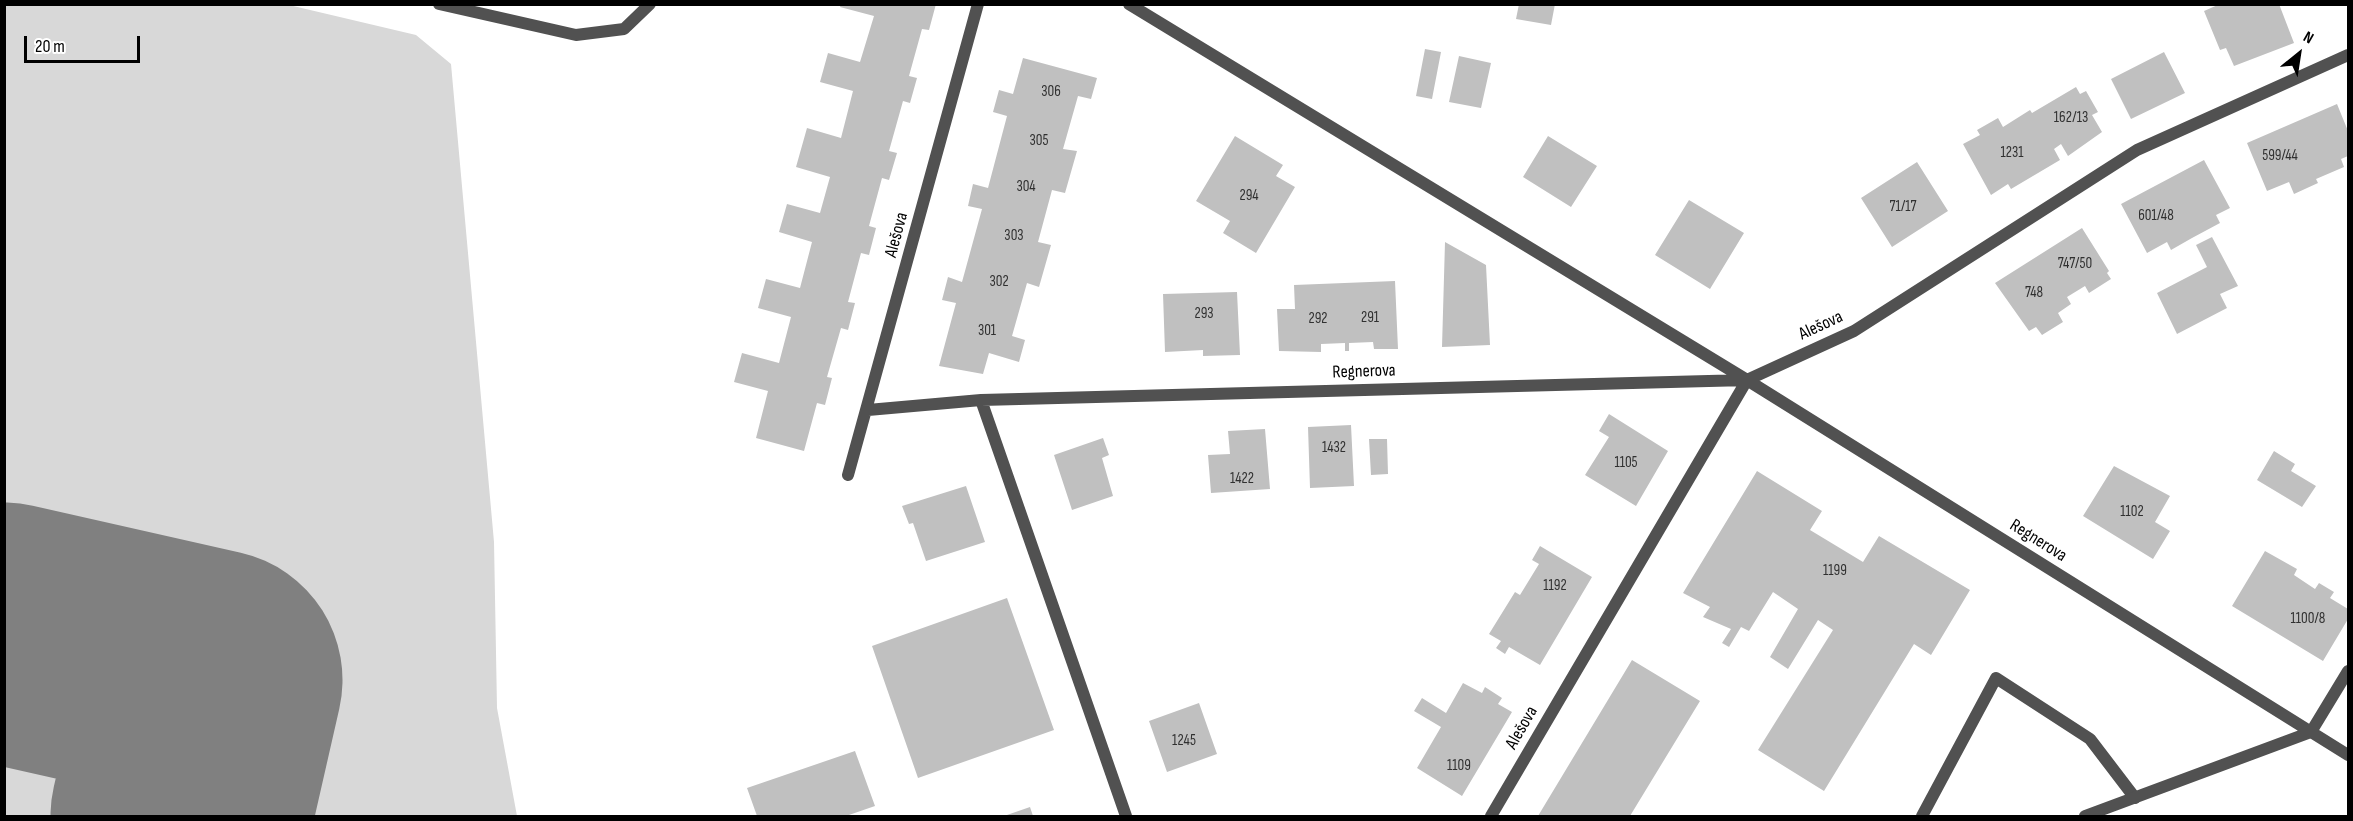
<!DOCTYPE html>
<meta charset="utf-8">
<style>
body{margin:0}
#map{position:relative;width:2353px;height:821px;overflow:hidden;background:#fff;font-family:"Sofia Sans Condensed",sans-serif}
canvas{display:block}
.frame{position:absolute;inset:0;border:6px solid #000;pointer-events:none}
.north{position:absolute;left:2269px;top:24px;width:60px;height:60px;-webkit-text-stroke:4px #fff;paint-order:stroke;rotate:30deg;font-size:16px;font-weight:700;line-height:24px;text-align:center;color:#000}
.north::after{content:'';display:block;margin:auto;width:21px;height:27px;background:#000;clip-path:polygon(50% 0,100% 100%,50% 72%,0 100%)}
.scale{position:absolute;left:24px;top:36px;width:116px;height:27px;box-sizing:border-box;border:3px solid #000;border-top:0;padding-left:8px;font-size:18px;line-height:21px;white-space:nowrap;color:#000;-webkit-text-stroke:4px #fff;paint-order:stroke}
</style>
<div id="map">
<canvas width="2353" height="821"></canvas>
<div class="frame"></div>
<div class="north">N</div>
<div class="scale">20 m</div>
</div>
<script>
const ctx = document.querySelector('canvas').getContext('2d');
ctx.lineJoin = 'round';
function fillPath(path, color) { ctx.fillStyle = color; ctx.fill(path, 'evenodd'); }
const toPath = rows => new Path2D(rows.map(r => 'M' + r).join(''));
function strokePath(path, color, width, dash) { ctx.strokeStyle = color; ctx.lineWidth = width; ctx.lineCap = dash ? 'butt' : 'round'; ctx.setLineDash(dash || []); ctx.stroke(path); }
function write(font, color, halo, rows, align = 'center') {
  ctx.font = font + ' "Sofia Sans Condensed",sans-serif'; ctx.lineWidth = 6; ctx.setLineDash([]); ctx.textBaseline = 'middle'; ctx.strokeStyle = halo; ctx.fillStyle = color; for (const [text, x, y, turn = 0] of rows) {
    ctx.save(); ctx.translate(x, y); ctx.rotate((+turn || 0) * Math.PI / 180); ctx.textAlign = isNaN(turn) ? turn : align; if (halo) ctx.strokeText(text, 0, 0); ctx.fillText(text, 0, 0); ctx.restore();
  }
}
const green = toPath([
 [5,4,289,5,416,35,451,64,494,542,497,708,517,816,5,816]
]);
const runway = toPath([
 [4,633,212,680,181,816]
]);
const building = toPath([
 [841,4,936,4,929,30,922,29,909,76,917,78,910,103,903,101,889,151,897,153,889,180,882,178,869,226,876,228,869,255,861,253,848,302,855,303,848,330,841,328,827,377,832,378,825,405,817,403,804,451,756,438,768,391,734,382,742,353,779,363,791,317,758,308,766,279,800,288,812,242,779,232,787,204,820,213,830,177,796,167,807,128,841,138,853,91,820,82,828,53,860,62,874,16,840,7],
 [1519,4,1555,4,1551,25,1516,19],
 [2220,4,2279,4,2294,43,2234,66,2226,48,2220,50,2204,11],
 [1425,49,1441,52,1432,99,1416,96],
 [2164,52,2185,93,2131,119,2111,79],
 [1459,56,1491,63,1481,108,1449,102],
 [1023,58,1097,78,1091,99,1078,96,1063,149,1077,151,1065,193,1052,190,1038,242,1051,245,1039,287,1027,283,1012,336,1025,340,1019,362,989,353,983,374,939,366,956,303,942,300,948,277,962,282,982,209,968,206,973,184,988,188,1007,116,993,112,999,90,1013,94],
 [2076,87,2080,94,2086,91,2098,112,2092,115,2102,132,2068,156,2061,144,2054,149,2060,160,2011,189,2008,184,1991,195,1963,144,1980,135,1977,130,1998,118,2003,127,2030,110,2032,113],
 [2337,104,2348,131,2348,156,2341,159,2344,167,2316,179,2318,183,2294,194,2289,182,2267,191,2247,143],
 [1235,136,1283,165,1276,176,1295,187,1256,253,1223,233,1230,221,1196,201],
 [1548,136,1597,166,1571,207,1523,177],
 [2204,160,2230,208,2216,215,2220,223,2192,238,2171,250,2167,242,2147,253,2121,204],
 [1917,162,1948,211,1892,247,1861,198],
 [1689,200,1744,233,1710,289,1655,255],
 [2082,228,2109,271,2107,273,2111,279,2089,293,2085,286,2067,297,2071,304,2058,313,2063,322,2042,335,2036,327,2029,331,1995,283],
 [2212,237,2238,286,2220,294,2227,308,2177,334,2157,293,2207,267,2196,245],
 [1445,242,1486,265,1490,345,1442,347],
 [1395,281,1398,349,1374,349,1373,342,1349,343,1349,351,1345,351,1345,343,1321,344,1321,352,1279,351,1277,309,1295,309,1294,285],
 [1237,292,1240,355,1203,356,1203,350,1165,352,1163,294],
 [1609,414,1668,451,1636,506,1585,475,1609,437,1599,431],
 [1351,425,1354,486,1310,488,1308,427],
 [1265,429,1270,489,1211,493,1208,455,1230,454,1228,431],
 [1103,438,1109,455,1102,458,1113,496,1072,510,1054,455],
 [1369,439,1387,439,1388,474,1371,475],
 [2274,451,2295,464,2291,471,2316,486,2302,507,2257,480],
 [2114,466,2170,496,2155,522,2170,531,2153,559,2083,516],
 [1757,471,1822,511,1810,530,1863,562,1879,536,1970,590,1931,655,1914,644,1824,791,1758,750,1833,630,1818,620,1788,669,1770,657,1798,609,1773,592,1749,631,1741,627,1729,647,1722,643,1731,629,1703,617,1710,607,1683,593],
 [966,486,985,542,926,561,913,523,909,524,902,506],
 [1540,546,1592,577,1540,665,1509,647,1505,654,1496,648,1501,641,1489,634,1515,592,1520,595,1539,564,1532,560],
 [2265,551,2297,569,2294,575,2315,589,2319,583,2334,592,2330,598,2348,609,2348,619,2323,661,2232,606],
 [1007,598,1054,730,918,778,872,646],
 [1632,660,1700,701,1630,816,1538,816],
 [1463,683,1482,693,1485,687,1502,698,1498,704,1512,712,1462,796,1417,768,1441,727,1414,711,1422,698,1446,713],
 [1199,703,1217,754,1167,772,1149,721],
 [855,751,875,806,846,816,757,816,747,788],
 [1030,807,1033,816,1004,816]
]);
const lane = toPath([
 [1922,816,1996,678,2090,739,2135,798]
]);
const street = toPath([
 [439,4,576,35,624,29,650,4],
 [1129,4,1747,380,2348,755],
 [981,400,1126,816],
 [868,410,981,400,1747,380],
 [848,475,978,4],
 [1491,816,1747,380,1854,331,2137,150,2348,55],
 [2085,816,2311,732,2348,671]
]);
const numberNames = [
 ["306",1051,92],
 ["162/13",2071,118],
 ["305",1039,141],
 ["1231",2012,153],
 ["599/44",2280,156],
 ["304",1026,187],
 ["294",1249,196],
 ["71/17",1903,207],
 ["601/48",2156,216],
 ["303",1014,236],
 ["747/50",2075,264],
 ["302",999,282],
 ["748",2034,293],
 ["293",1204,314],
 ["291",1370,318],
 ["292",1318,319],
 ["301",987,331],
 ["1432",1334,448],
 ["1105",1626,463],
 ["1422",1242,479],
 ["1102",2132,512],
 ["1199",1835,571],
 ["1192",1555,586],
 ["1100/8",2308,619],
 ["1245",1184,741],
 ["1109",1459,766]
];
const streetNames = [
 ["Alešova",897,235,-75],
 ["Alešova",1821,326,-25],
 ["Regnerova",1364,372,-2],
 ["Regnerova",2038,541,32],
 ["Alešova",1522,728,-60]
];
fillPath(green, '#d8d8d8');
strokePath(runway, '#808080', 261);
fillPath(building, '#c0c0c0');
strokePath(lane, '#515151', 12);
strokePath(street, '#515151', 12);
write('15px', '#303030', null, numberNames);
write('18px', '#000', '#fff', streetNames);
</script>
